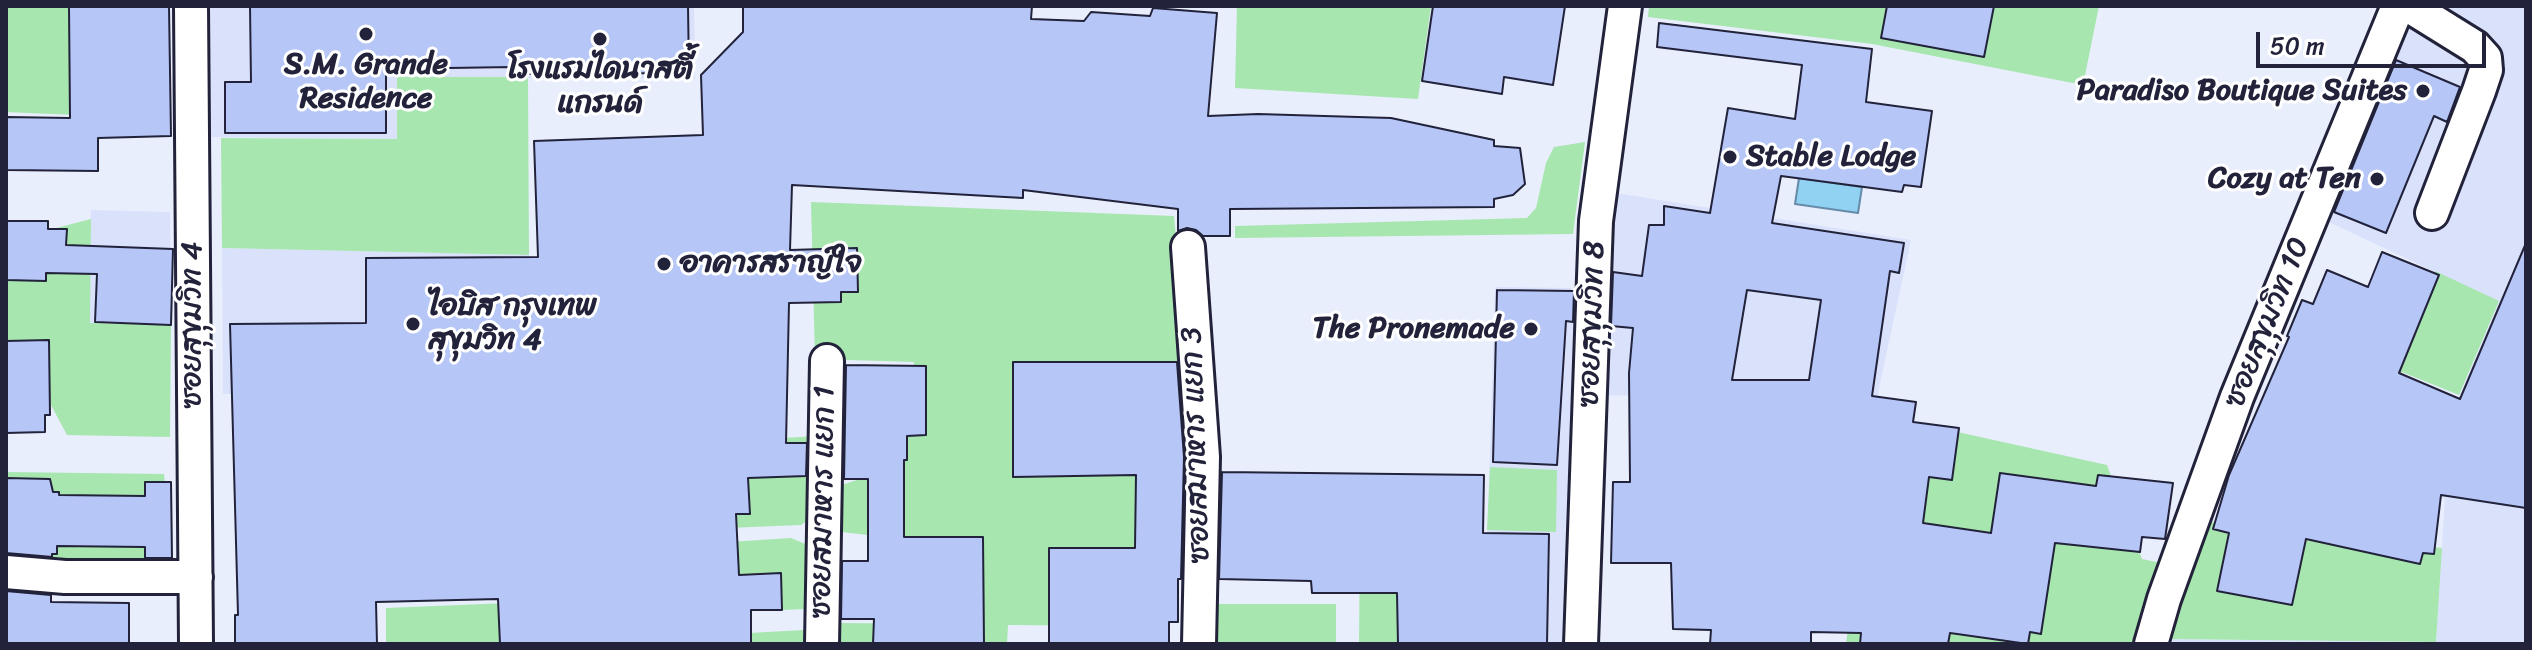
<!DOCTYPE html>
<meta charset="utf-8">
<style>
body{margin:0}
#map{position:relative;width:2532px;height:650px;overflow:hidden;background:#e9eefd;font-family:Sriracha,sans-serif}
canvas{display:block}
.frame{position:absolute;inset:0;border:8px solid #22223b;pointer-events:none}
.scale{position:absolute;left:2256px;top:32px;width:230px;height:36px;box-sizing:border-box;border:4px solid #22223b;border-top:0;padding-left:10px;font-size:24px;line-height:28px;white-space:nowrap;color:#22223b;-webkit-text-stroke:6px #fff;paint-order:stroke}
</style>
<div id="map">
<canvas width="2532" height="650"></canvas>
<div class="frame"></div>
<div class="scale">50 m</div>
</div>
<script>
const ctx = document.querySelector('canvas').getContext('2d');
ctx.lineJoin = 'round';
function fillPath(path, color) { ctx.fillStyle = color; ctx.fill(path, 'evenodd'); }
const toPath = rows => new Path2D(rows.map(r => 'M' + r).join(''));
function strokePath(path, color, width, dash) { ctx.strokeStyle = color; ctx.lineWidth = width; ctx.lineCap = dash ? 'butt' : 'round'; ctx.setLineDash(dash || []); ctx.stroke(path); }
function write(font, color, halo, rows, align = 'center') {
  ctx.font = font + ' Sriracha,"Playpen Sans Thai",sans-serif'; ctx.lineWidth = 6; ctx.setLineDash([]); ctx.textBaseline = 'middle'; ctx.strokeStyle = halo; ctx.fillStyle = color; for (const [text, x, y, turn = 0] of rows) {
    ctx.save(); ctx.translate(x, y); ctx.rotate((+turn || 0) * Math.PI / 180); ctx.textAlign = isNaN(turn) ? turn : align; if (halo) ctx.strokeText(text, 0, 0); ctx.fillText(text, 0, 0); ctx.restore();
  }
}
const built = toPath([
 [203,6,694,6,695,79,397,77,398,139,204,137],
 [2409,6,2526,6,2526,644,2165,644,2167,639,2436,642,2445,498,2419,492,2499,302,2318,217],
 [1616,193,1911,240,1879,388,1868,482,1711,397,1597,395,1603,251],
 [91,210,170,212,171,325,89,323],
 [222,248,529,255,534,391,223,394],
 [1495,287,1571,288,1577,316,1562,644,1484,644]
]);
const green = toPath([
 [6,6,85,6,74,115,6,112],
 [1237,6,1431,6,1418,99,1235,88],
 [1649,6,2099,6,2083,85,1872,44,1648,17],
 [397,77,528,77,529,255,222,248,221,138,397,139],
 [1585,142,1573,234,1235,238,1235,226,1527,218,1536,208,1546,163,1554,147],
 [811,202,1174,216,1187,362,1151,362,1139,626,1008,625,1007,644,834,644,834,623,967,624,970,547,833,531,833,488,902,465,914,362,815,359],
 [91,219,90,323,171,325,170,437,67,435,36,377,6,375,6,241],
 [2435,271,2499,301,2459,395,2402,372,2399,379,2380,371],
 [1876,414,2107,465,2142,559,2161,563,2140,644,1846,644],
 [817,436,811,518,801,525,654,531,612,448],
 [1490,467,1557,470,1556,532,1487,530],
 [6,472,164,474,172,573,6,570],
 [2210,522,2442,548,2436,642,2167,639],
 [1360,534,1413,535,1411,644,1359,644],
 [791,538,810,546,805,609,733,612,729,542],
 [508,603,508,644,386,644,386,608],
 [1215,604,1336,604,1336,644,1214,644],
 [804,630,803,644,732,644,731,634]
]);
const water = toPath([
 [1799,178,1862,187,1858,213,1795,204,1799,178]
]);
const building = toPath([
 [69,6,169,6,171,136,98,138,98,171,6,170,6,117,70,118,69,6],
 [250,6,688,6,689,73,512,74,512,67,386,69,386,133,225,133,225,82,251,82,250,6],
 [743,6,1032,6,1031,19,1084,21,1091,12,1150,16,1153,8,1217,13,1208,116,1258,114,1391,118,1494,140,1494,146,1520,148,1525,184,1513,195,1494,199,1494,207,1230,209,1230,236,1203,236,1196,230,1187,228,1178,231,1178,209,1023,190,1023,198,792,185,790,250,857,248,858,292,841,292,841,302,789,303,786,443,807,443,806,476,748,478,750,514,736,514,739,575,781,573,782,610,751,610,751,644,500,644,498,599,376,602,377,644,235,644,235,615,238,615,230,324,366,323,366,258,538,257,534,141,703,135,701,75,743,32,743,6],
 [1433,6,1565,6,1553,85,1504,77,1502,94,1422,81,1433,6],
 [1887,6,1994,6,1984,57,1881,38,1887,6],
 [1659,23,1872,49,1866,102,1932,111,1921,187,1904,185,1902,192,1781,176,1772,223,1904,243,1899,273,1890,271,1872,396,1916,402,1913,422,1959,428,1952,480,1929,477,1923,523,1991,533,2000,473,2096,486,2098,475,2173,483,2165,539,2142,537,2140,552,2055,543,2041,634,2030,632,2028,644,1950,633,1948,644,1860,644,1861,633,1811,632,1811,644,1710,644,1711,630,1673,629,1671,563,1611,563,1613,482,1630,482,1629,373,1633,328,1611,326,1613,272,1642,276,1649,225,1664,225,1664,206,1710,213,1728,108,1795,119,1802,65,1657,47,1659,23],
 [1747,290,1821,300,1809,380,1732,380,1747,290],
 [2396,60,2460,87,2447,122,2434,116,2386,233,2334,212,2396,60],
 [6,221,48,221,48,229,67,229,66,245,173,249,171,325,95,322,97,274,46,273,46,281,6,280,6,221],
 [2526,243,2526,508,2441,495,2434,554,2423,553,2420,564,2306,539,2292,605,2217,591,2229,533,2213,529,2229,475,2289,337,2287,336,2302,300,2313,304,2327,270,2368,287,2382,252,2439,275,2399,373,2460,399,2526,243],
 [1497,290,1574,291,1573,322,1566,321,1557,465,1493,462,1497,290],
 [49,340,50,415,45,415,45,432,6,433,6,341,49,340],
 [1013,362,1177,362,1184,457,1181,579,1178,579,1178,622,1169,622,1169,644,1049,644,1049,548,1135,548,1136,475,1013,477,1013,362],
 [846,365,926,366,926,435,907,436,907,460,904,460,904,537,983,537,984,644,873,644,874,619,841,619,842,561,868,561,868,479,844,479,846,365],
 [1222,472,1484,475,1483,533,1549,534,1547,644,1398,644,1397,593,1312,593,1311,581,1219,579,1222,472],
 [6,478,50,479,53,492,59,492,59,495,145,496,145,482,171,482,172,558,145,558,145,547,57,546,57,554,52,554,52,557,6,553,6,478],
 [6,591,51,595,51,602,129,603,129,644,6,644,6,591]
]);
const minor = toPath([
 [191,6,196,644],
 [2409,6,2475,47,2485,58,2486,70,2479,91,2432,213],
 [1188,247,1203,457,1199,644],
 [6,572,65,577,196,577],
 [822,644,827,361],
 [1581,644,1596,221,1625,6],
 [2151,644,2164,599,2237,397,2398,6]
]);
const markers = [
 [366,34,8,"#22223b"],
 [600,39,8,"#22223b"],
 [2423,91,8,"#22223b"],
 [1730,157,8,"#22223b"],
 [2377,179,8,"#22223b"],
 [664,264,8,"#22223b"],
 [413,324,8,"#22223b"],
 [1531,329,8,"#22223b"]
];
const poiNames = [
 ["S.M. Grande",366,65,"center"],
 ["Residence",366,99,"center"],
 ["โรงแรมไดนาสตี้",600,70,"center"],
 ["แกรนด์",600,104,"center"],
 ["Paradiso Boutique Suites",2407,91],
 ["Stable Lodge",1746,157,"left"],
 ["Cozy at Ten",2361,179],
 ["อาคารสราญ์ใจ",680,264,"left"],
 ["ไอบิส กรุงเทพ",429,307,"left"],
 ["สุขุมวิท 4",429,341,"left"],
 ["The Pronemade",1515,329]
];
const streetNames = [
 ["ซอยสุขุมวิท 10",2268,323,-68],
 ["ซอยสุขุมวิท 8",1593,324,-88],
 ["ซอยสุขุมวิท 4",193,325,-90],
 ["ซอยสมาหาร แยก 3",1197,445,-92],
 ["ซอยสมาหาร แยก 1",824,502,-89]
];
fillPath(built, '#dae2fb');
fillPath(green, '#a7e6ae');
fillPath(water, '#91d1f2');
strokePath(water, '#658ba9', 2);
fillPath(building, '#b6c7f7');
strokePath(building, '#22223b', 2);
strokePath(minor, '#22223b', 38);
strokePath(minor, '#fff', 32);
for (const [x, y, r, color] of markers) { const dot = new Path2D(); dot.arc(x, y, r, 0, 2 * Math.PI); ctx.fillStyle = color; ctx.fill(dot); strokePath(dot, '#fff', 3); }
write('bold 30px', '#22223b', '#fff', poiNames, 'right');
write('30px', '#22223b', '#fff', streetNames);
</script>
